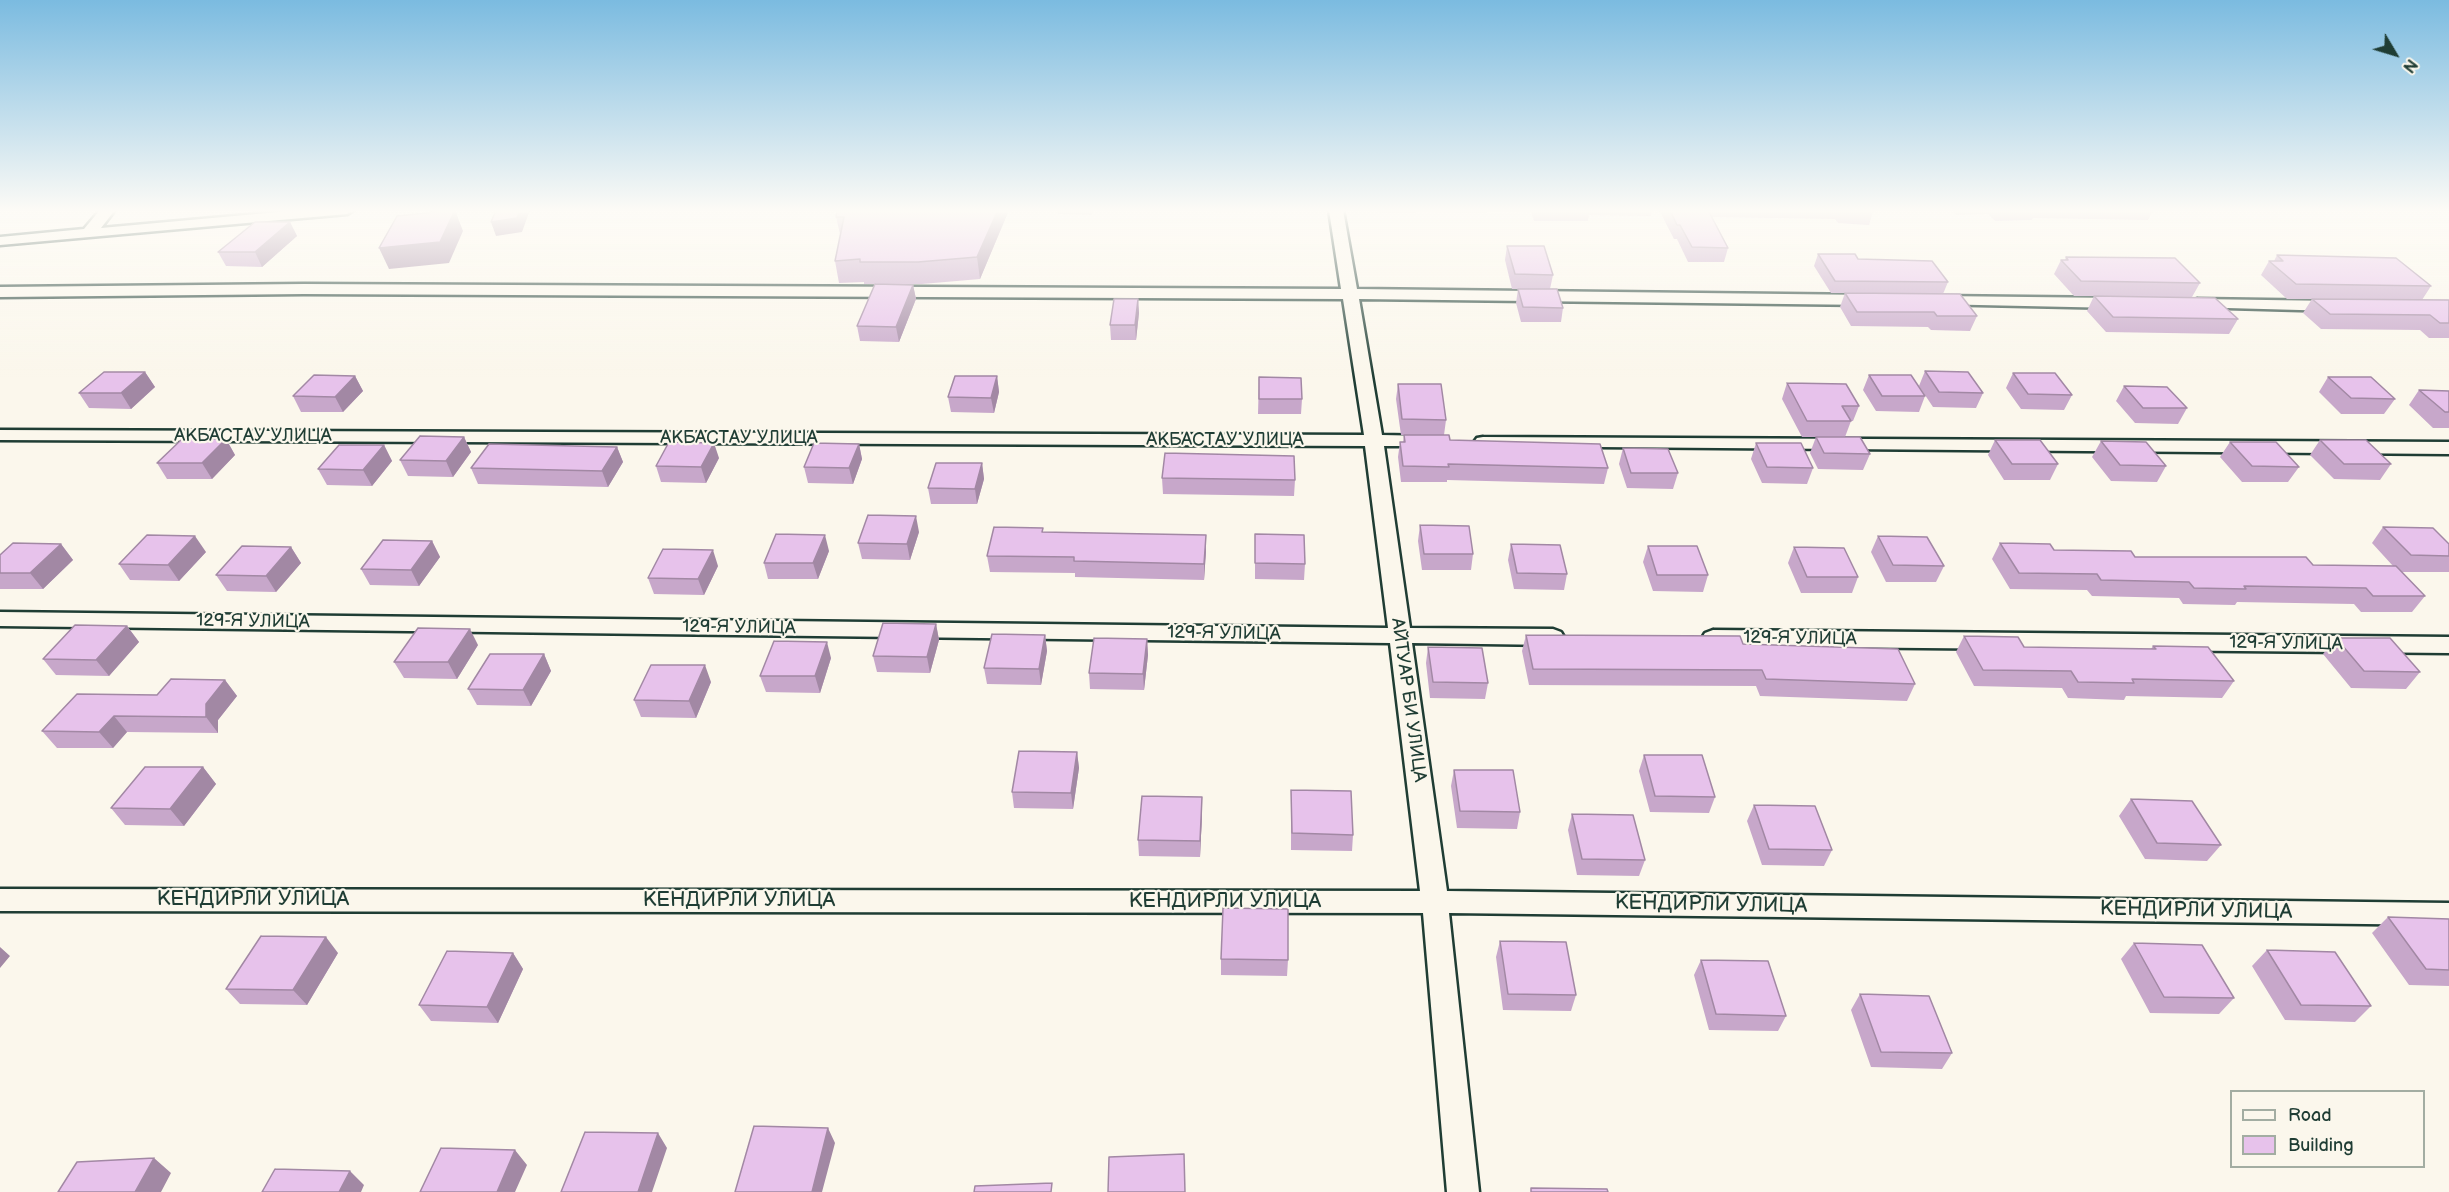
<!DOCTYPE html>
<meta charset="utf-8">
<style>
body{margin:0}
#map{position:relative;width:2449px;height:1192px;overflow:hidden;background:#fbf7ec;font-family:"Balsamiq Sans",sans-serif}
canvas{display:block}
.legend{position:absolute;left:2230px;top:1090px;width:195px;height:78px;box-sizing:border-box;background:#fbf7ec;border:2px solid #a3ada2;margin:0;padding:8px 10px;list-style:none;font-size:18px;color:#1f3d34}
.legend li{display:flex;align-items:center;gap:12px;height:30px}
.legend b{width:30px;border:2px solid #a3ada2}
.north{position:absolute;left:2365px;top:24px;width:60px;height:60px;-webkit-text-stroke:4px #fbf7ec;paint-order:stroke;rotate:128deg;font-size:16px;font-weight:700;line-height:24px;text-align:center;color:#1f3d34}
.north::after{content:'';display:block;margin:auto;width:21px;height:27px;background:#1f3d34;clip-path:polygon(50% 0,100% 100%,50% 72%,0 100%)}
</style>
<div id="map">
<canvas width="2449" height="1192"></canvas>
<ul class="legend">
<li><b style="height:8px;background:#fbf7ec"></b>Road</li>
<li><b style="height:16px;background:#e7c2eb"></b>Building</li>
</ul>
<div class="north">N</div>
</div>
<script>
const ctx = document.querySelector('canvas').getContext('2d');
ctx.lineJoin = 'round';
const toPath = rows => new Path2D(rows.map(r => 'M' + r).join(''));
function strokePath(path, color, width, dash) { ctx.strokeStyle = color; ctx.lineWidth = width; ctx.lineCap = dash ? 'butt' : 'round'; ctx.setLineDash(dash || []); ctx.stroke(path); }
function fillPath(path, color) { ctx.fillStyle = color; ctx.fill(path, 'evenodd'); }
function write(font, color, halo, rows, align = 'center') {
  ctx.font = font + ' "Balsamiq Sans",sans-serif'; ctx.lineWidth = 4.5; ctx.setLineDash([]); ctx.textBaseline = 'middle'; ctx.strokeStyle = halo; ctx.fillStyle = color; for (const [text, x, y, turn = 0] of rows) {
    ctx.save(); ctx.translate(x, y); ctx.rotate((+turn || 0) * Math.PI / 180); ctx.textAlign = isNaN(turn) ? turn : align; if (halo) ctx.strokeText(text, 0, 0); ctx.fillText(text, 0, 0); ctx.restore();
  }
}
const street = toPath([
 [100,210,115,210,101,228,301,210,354,210,347,214,0,245,0,237,84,229,100,210],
 [1329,210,1343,210,1357,289,1871,295,1879,300,1871,305,1359,299,1382,435,1430,436,1436,437,1439,441,1436,445,1430,446,1384,446,1410,628,1553,629,1561,632,1564,637,1561,642,1553,645,1412,643,1447,891,2449,903,2449,925,1449,913,1479,1192,1447,1192,1423,913,0,911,0,889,1420,891,1390,643,0,626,0,612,1388,628,1365,446,0,440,0,430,1364,435,1343,299,304,294,0,297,0,287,304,284,1341,289,1329,210],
 [1939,296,2117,298,2125,303,2117,308,1933,304,1931,301,1933,298,1939,296],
 [2197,299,2336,301,2344,306,2336,311,2191,307,2189,304,2191,301,2197,299],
 [1483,437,2449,442,2449,454,1477,446,1474,442,1477,438,1483,437],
 [1713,630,2449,637,2449,653,1713,646,1705,643,1702,638,1705,633,1713,630]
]);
const wall = toPath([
 [837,210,1009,210,980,279,922,284,864,284,864,282,839,283,835,261,840,234,836,217],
 [1058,210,1093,210,1092,215,1058,214],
 [1214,210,1248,210,1248,212,1214,212],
 [1380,210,1653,210,1651,216,1589,215,1588,221,1534,221,1531,212,1380,213],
 [1659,210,1872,210,1873,212,1869,225,1838,223,1835,219,1712,217,1728,248,1724,262,1688,262,1677,239,1674,239],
 [1952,210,2153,210,2148,220,2033,218,2032,220,1995,221,1988,214,1956,215],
 [290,222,297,236,262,267,226,266,218,252],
 [1507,246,1553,275,1550,289,1563,308,1561,322,1521,322,1516,303,1518,289,1512,289,1505,260],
 [1818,254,1858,259,1948,282,1943,294,1977,316,1970,331,1931,330,1928,327,1851,326,1840,307,1845,293,1831,293,1814,266],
 [2277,255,2431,286,2422,300,2449,300,2449,338,2429,338,2420,330,2321,329,2303,313,2312,299,2287,299,2261,275,2269,261,2274,261],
 [2066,257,2200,283,2192,297,2238,319,2229,334,2106,332,2087,311,2094,296,2074,296,2054,274,2061,260,2065,260],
 [913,285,916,299,899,342,860,341,857,326],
 [1138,299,1139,313,1136,340,1111,340,1110,325],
 [1925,371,1983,393,1976,408,1933,407,1919,386],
 [145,372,155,387,131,409,89,408,79,393],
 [2013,373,2072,395,2064,410,2021,409,2006,388],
 [1869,375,1925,396,1919,412,1876,411,1863,390],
 [355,376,363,391,343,412,301,412,293,396],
 [997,376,999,392,994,413,951,412,948,397],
 [1259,377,1302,399,1301,414,1258,414],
 [2328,377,2395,399,2384,414,2341,414,2319,392],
 [1787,383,1859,406,1853,421,1851,421,1845,437,1802,437,1782,399],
 [1398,384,1446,420,1444,435,1450,440,1608,468,1604,484,1447,480,1447,482,1401,482,1398,457,1400,442,1403,442,1404,435,1401,435,1396,399],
 [2124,386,2187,408,2178,424,2135,423,2116,401],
 [2419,390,2449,391,2449,428,2433,428,2409,405],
 [464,437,471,452,453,477,408,476,400,460],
 [1816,437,1870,454,1863,470,1818,469,1810,453],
 [226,439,235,455,212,479,167,479,157,463],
 [1995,440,2058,464,2050,480,2004,480,1988,455],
 [2320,440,2391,464,2380,480,2334,479,2310,455],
 [2101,441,2166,466,2157,482,2111,481,2092,457],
 [2230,442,2299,467,2288,482,2242,482,2220,457],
 [1756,443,1813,468,1807,484,1762,483,1751,459],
 [859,444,862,459,853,484,808,483,804,467],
 [384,445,392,461,372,486,327,485,318,469],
 [617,447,623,462,608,487,478,484,471,468],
 [1623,448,1678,473,1673,489,1627,488,1619,464],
 [719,458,706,483,661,482,656,466],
 [982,463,984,479,977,504,931,504,928,488],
 [1162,478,1295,480,1294,496,1163,494],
 [1420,525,1473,554,1471,570,1422,570,1418,541],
 [2383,527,2449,544,2449,572,2402,572,2425,596,2412,612,2361,612,2354,604,2237,602,2235,605,2183,604,2179,598,2092,596,2087,590,2010,589,1992,559,2000,543,2054,550,2135,557,2313,565,2393,566,2372,543],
 [1043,528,1043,532,1206,551,1204,580,1075,577,1075,573,990,572,987,556],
 [919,532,910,560,862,559,858,543],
 [1255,534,1305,564,1304,580,1255,579],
 [1878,536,1944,566,1936,582,1886,582,1871,552],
 [432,541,440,557,419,586,370,585,361,569],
 [61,544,73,560,43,589,0,589,0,555],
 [1511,544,1567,574,1564,590,1514,589,1508,560],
 [1648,546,1708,575,1703,592,1653,591,1643,562],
 [291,547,301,563,276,592,227,591,216,575],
 [1794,547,1858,577,1852,593,1801,593,1788,563],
 [829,551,818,579,768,579,764,563],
 [206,552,179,581,130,580,119,564],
 [718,566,704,595,654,594,648,578],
 [936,624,939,640,930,673,877,672,873,656],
 [127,626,139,642,109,676,56,675,43,659],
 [1045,635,1047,651,1041,685,987,684,984,668],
 [1526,635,1743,644,1915,684,1907,701,1760,696,1756,686,1529,685,1522,651],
 [1964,636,2024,647,2151,649,2153,646,2234,681,2222,698,2126,696,2124,700,2068,698,2062,688,1974,686,1956,652],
 [2336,638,2420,672,2406,689,2351,688,2323,654],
 [1147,639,1148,655,1144,690,1090,689,1089,673],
 [478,645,457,679,404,678,394,662],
 [1428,647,1488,683,1485,699,1430,698,1426,663],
 [544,654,551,671,531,706,477,705,468,689],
 [831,658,820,693,766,692,760,676],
 [225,680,237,696,218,720,218,733,127,732,113,748,57,748,42,731,157,695],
 [711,682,696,718,641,717,634,700],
 [1077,752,1079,768,1073,809,1014,808,1012,792],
 [1644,755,1715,797,1709,813,1650,812,1639,771],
 [203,767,216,784,184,826,125,825,111,808],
 [1454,770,1520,812,1517,829,1457,828,1451,786],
 [1291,790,1353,835,1352,851,1291,850],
 [1202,797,1202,814,1200,857,1139,856,1138,840],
 [2131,799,2221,845,2207,861,2145,859,2119,816],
 [1754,805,1832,850,1824,866,1762,865,1747,821],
 [1572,814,1645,860,1639,876,1577,875,1568,830],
 [2388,917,2449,919,2449,986,2409,985,2372,933],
 [1500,941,1576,995,1571,1011,1503,1010,1496,957],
 [2134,943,2234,998,2219,1014,2150,1013,2121,959],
 [2267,950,2371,1006,2355,1022,2285,1020,2252,966],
 [338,953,307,1005,240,1004,226,989],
 [513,953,523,969,498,1023,431,1021,419,1005],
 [1221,959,1288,960,1287,976,1221,975],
 [1701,960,1786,1016,1778,1031,1709,1030,1694,975],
 [1860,994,1952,1053,1942,1069,1871,1067,1851,1010]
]);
const shadedWall = toPath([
 [455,210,463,231,449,263,389,269,379,248],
 [520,210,530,210,522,232,496,236,491,222],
 [998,210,1009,210,980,279,977,257],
 [290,222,297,236,262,267,255,252],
 [913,285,916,299,899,342,896,327],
 [1138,299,1139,313,1136,340,1135,325],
 [145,372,155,387,131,409,121,393],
 [355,376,363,391,343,412,335,397],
 [997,376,999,392,994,413,991,398],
 [464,437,471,452,453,477,446,461],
 [226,439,235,455,212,479,202,463],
 [714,443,719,458,706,483,701,467],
 [859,444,862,459,853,484,849,468],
 [384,445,392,461,372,486,363,470],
 [617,447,623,462,608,487,602,471],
 [982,463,984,479,977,504,975,489],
 [916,516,919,532,910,560,907,544],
 [825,535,829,551,818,579,813,563],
 [1206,535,1206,551,1204,580,1204,564],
 [195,536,206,552,179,581,168,565],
 [432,541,440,557,419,586,411,570],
 [61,544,73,560,43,589,30,573],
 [291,547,301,563,276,592,266,576],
 [713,550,718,566,704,595,698,579],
 [936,624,939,640,930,673,927,657],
 [127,626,139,642,109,676,96,660],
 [470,629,478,645,457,679,448,662],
 [1045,635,1047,651,1041,685,1039,669],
 [1147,639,1148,655,1144,690,1143,674],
 [827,642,831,658,820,693,815,676],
 [544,654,551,671,531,706,523,690],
 [705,665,711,682,696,718,689,701],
 [225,680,237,696,218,720,218,733,206,717,206,704],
 [114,716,127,732,113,748,99,732],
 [1077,752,1079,768,1073,809,1071,793],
 [203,767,216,784,184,826,170,809],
 [1202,797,1202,814,1200,857,1200,841],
 [326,937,338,953,307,1005,293,990],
 [0,947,10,956,0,968],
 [513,953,523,969,498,1023,487,1007],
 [828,1128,835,1143,822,1192,812,1192],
 [658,1133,667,1148,652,1192,638,1192],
 [515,1150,527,1165,515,1192,497,1192],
 [154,1158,171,1173,161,1192,135,1192],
 [350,1171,364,1185,361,1192,339,1192]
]);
const building = toPath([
 [455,210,440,242,379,248,397,216,455,210],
 [496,210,520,210,517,218,491,222,496,210],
 [837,210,998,210,977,257,918,262,860,262,860,259,835,261,844,217,836,217,837,210],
 [1670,210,1708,210,1728,248,1692,247,1680,225,1677,225,1670,210],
 [1841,210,1872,210,1873,212,1842,211,1841,210],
 [255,222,290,222,255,252,218,252,255,222],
 [1507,246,1544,246,1553,275,1515,274,1507,246],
 [1818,254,1855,254,1858,259,1932,261,1948,282,1835,281,1818,254],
 [2277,255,2396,258,2431,286,2296,284,2269,261,2283,261,2277,255],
 [2066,257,2175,258,2200,283,2081,281,2061,260,2068,260,2066,257],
 [875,284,913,285,896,327,857,326,875,284],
 [1518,289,1557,289,1563,308,1523,307,1518,289],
 [1845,293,1960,294,1977,316,1937,316,1934,312,1857,312,1845,293],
 [2094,296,2215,298,2238,319,2113,317,2094,296],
 [1114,299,1138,299,1135,325,1110,325,1114,299],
 [2312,299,2449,300,2449,323,2440,323,2430,315,2330,314,2312,299],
 [1925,371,1968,372,1983,393,1939,392,1925,371],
 [104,372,145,372,121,393,79,393,104,372],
 [2013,373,2055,373,2072,395,2028,394,2013,373],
 [314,375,355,376,335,397,293,396,314,375],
 [1869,375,1911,375,1925,396,1882,396,1869,375],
 [955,376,997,376,991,398,948,397,955,376],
 [1259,377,1301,378,1302,399,1259,399,1259,377],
 [2328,377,2371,377,2395,399,2351,398,2328,377],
 [1787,383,1846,384,1859,406,1842,406,1851,421,1807,421,1787,383],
 [1398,384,1441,384,1446,420,1402,419,1398,384],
 [2124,386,2167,387,2187,408,2143,408,2124,386],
 [2419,390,2449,391,2449,412,2445,412,2419,390],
 [1404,435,1449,435,1450,440,1600,444,1608,468,1448,464,1449,467,1403,466,1400,442,1405,442,1404,435],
 [420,436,464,437,446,461,400,460,420,436],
 [1816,437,1860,437,1870,454,1824,453,1816,437],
 [182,439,226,439,202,463,157,463,182,439],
 [1995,440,2040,440,2058,464,2012,464,1995,440],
 [2320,440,2366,440,2391,464,2344,464,2320,440],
 [2101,441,2146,442,2166,466,2120,465,2101,441],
 [669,442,714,443,701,467,656,466,669,442],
 [2230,442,2276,442,2299,467,2252,466,2230,442],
 [814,443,859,444,849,468,804,467,814,443],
 [1756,443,1801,443,1813,468,1767,467,1756,443],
 [489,444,617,447,602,471,471,468,489,444],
 [339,445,384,445,363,470,318,469,339,445],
 [1623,448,1668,449,1678,473,1631,473,1623,448],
 [1165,453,1294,456,1295,480,1162,478,1165,453],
 [936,463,982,463,975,489,928,488,936,463],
 [868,515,916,516,907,544,858,543,868,515],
 [1420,525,1469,526,1473,554,1424,554,1420,525],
 [994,527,1043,528,1042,532,1206,535,1204,564,1074,561,1074,557,987,556,994,527],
 [2383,527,2433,528,2449,544,2449,556,2411,555,2383,527],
 [776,534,825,535,813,563,764,563,776,534],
 [1255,534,1304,535,1305,564,1255,563,1255,534],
 [147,535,195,536,168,565,119,564,147,535],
 [1878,536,1927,537,1944,566,1893,565,1878,536],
 [383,540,432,541,411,570,361,569,383,540],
 [13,543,61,544,30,573,0,573,0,555,13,543],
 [2000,543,2050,544,2054,550,2131,551,2135,557,2306,557,2313,565,2396,566,2425,596,2373,596,2366,588,2244,586,2246,589,2194,588,2189,582,2101,580,2097,574,2019,573,2000,543],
 [1511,544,1560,545,1567,574,1517,573,1511,544],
 [242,546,291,547,266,576,216,575,242,546],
 [1648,546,1697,546,1708,575,1657,575,1648,546],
 [1794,547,1844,548,1858,577,1807,577,1794,547],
 [663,549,713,550,698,579,648,578,663,549],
 [883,623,936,624,927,657,873,656,883,623],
 [75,625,127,626,96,660,43,659,75,625],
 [418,628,470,629,448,662,394,662,418,628],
 [992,634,1045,635,1039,669,984,668,992,634],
 [1526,635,1740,636,1743,644,1898,649,1915,684,1766,679,1762,670,1533,669,1526,635],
 [1964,636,2018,637,2024,647,2156,649,2153,646,2208,647,2234,681,2132,679,2134,683,2078,682,2071,671,1983,670,1964,636],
 [1094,638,1147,639,1143,674,1089,673,1094,638],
 [2336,638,2390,638,2420,672,2364,671,2336,638],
 [774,641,827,642,815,676,760,676,774,641],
 [1428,647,1482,648,1488,683,1433,682,1428,647],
 [490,654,544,654,523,690,468,689,490,654],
 [651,665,705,665,689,701,634,700,651,665],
 [171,679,225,680,206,704,206,717,114,716,99,732,42,731,77,694,157,695,171,679],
 [1019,751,1077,752,1071,793,1012,792,1019,751],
 [1644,755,1702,755,1715,797,1655,796,1644,755],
 [145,767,203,767,170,809,111,808,145,767],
 [1454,770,1513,770,1520,812,1460,811,1454,770],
 [1291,790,1351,791,1353,835,1292,833,1291,790],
 [1142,796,1202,797,1200,841,1138,840,1142,796],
 [2131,799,2192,801,2221,845,2157,843,2131,799],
 [1754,805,1815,806,1832,850,1769,849,1754,805],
 [1572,814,1633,815,1645,860,1582,859,1572,814],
 [1223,908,1288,909,1288,960,1221,959,1223,908],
 [2388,917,2449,919,2449,970,2426,969,2388,917],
 [261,936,326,937,293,990,226,989,261,936],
 [1500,941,1566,942,1576,995,1508,994,1500,941],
 [2134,943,2202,945,2234,998,2164,997,2134,943],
 [2267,950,2335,952,2371,1006,2301,1005,2267,950],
 [447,951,513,953,487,1007,419,1005,447,951],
 [1701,960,1768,961,1786,1016,1716,1014,1701,960],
 [1860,994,1929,996,1952,1053,1881,1052,1860,994],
 [754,1126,828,1128,812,1192,735,1192,754,1126],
 [585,1132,658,1133,638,1192,561,1192,585,1132],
 [441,1148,515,1150,497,1192,420,1192,441,1148],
 [1184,1154,1185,1192,1108,1192,1109,1157,1184,1154],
 [154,1158,135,1192,58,1192,77,1162,154,1158],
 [275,1169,350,1171,339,1192,262,1192,275,1169],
 [1052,1183,1051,1192,974,1192,975,1186,1052,1183],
 [1531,1188,1607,1189,1608,1192,1531,1192,1531,1188]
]);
const streetNames = [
 ["АКБАСТАУ УЛИЦА",253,436],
 ["АКБАСТАУ УЛИЦА",739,438],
 ["АКБАСТАУ УЛИЦА",1225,440],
 ["129-Я УЛИЦА",253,622,1],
 ["129-Я УЛИЦА",739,628,1],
 ["129-Я УЛИЦА",1224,634,1],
 ["129-Я УЛИЦА",1800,639,1],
 ["129-Я УЛИЦА",2286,644,1],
 ["АЙТУАР БИ УЛИЦА",1408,700,82]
];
const nearStreetnames = [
 ["КЕНДИРЛИ УЛИЦА",253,900],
 ["КЕНДИРЛИ УЛИЦА",739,901],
 ["КЕНДИРЛИ УЛИЦА",1225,902],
 ["КЕНДИРЛИ УЛИЦА",1711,905,1],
 ["КЕНДИРЛИ УЛИЦА",2196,911,1]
];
strokePath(street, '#1f3d34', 5);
fillPath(street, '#fbf7ec');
fillPath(wall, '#c7a7ca');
fillPath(shadedWall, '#a288a4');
fillPath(building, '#e7c2eb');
strokePath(building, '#a288a4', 1.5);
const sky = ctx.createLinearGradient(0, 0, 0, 377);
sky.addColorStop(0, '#7bbbe0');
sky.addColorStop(0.56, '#fdfbf6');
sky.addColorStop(1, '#fdfbf600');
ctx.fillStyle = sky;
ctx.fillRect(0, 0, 2449, 377);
write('18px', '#1f3d34', '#fbf7ec', streetNames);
write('21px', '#1f3d34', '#fbf7ec', nearStreetnames);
</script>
